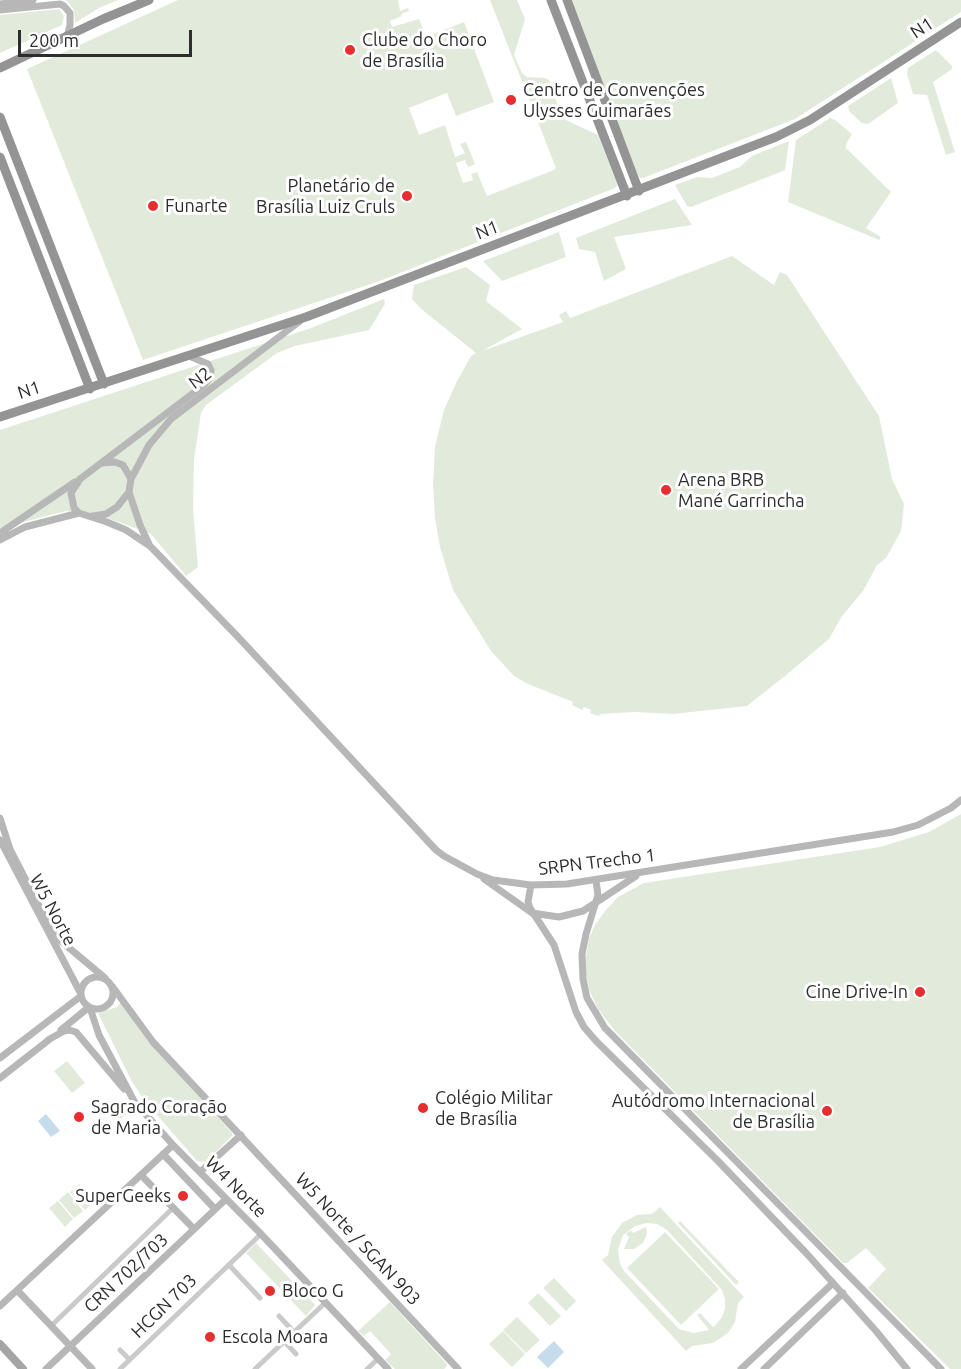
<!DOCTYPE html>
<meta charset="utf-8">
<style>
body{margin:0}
#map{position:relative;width:961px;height:1369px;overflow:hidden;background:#fff;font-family:Ubuntu,sans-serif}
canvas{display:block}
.scale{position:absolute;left:18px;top:30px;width:174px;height:27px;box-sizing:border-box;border:3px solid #2d2d2d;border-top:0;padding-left:8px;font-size:18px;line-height:21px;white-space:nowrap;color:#2d2d2d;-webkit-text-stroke:4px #fff;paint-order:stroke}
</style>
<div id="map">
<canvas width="961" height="1369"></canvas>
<div class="scale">200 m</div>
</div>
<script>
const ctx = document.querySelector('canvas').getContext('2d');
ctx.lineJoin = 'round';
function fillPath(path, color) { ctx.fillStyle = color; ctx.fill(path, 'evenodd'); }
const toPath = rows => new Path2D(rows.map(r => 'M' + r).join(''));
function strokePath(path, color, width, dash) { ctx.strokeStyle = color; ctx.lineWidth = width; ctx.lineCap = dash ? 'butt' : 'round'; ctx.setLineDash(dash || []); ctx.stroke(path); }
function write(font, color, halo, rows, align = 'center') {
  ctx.font = font + ' Ubuntu,sans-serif'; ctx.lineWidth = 6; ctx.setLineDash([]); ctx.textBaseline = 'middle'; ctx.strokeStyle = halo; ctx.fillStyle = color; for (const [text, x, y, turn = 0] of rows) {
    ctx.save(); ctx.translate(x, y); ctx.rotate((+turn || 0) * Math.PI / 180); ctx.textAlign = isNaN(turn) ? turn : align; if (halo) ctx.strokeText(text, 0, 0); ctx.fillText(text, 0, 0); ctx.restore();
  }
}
const green = toPath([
 [66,0,118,0,99,8,75,23,74,10],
 [178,0,398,0,400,11,408,8,409,11,401,14,402,16,390,21,392,27,419,19,426,37,464,22,494,102,456,116,447,93,409,108,419,135,445,125,455,157,465,153,460,144,466,142,475,164,468,167,465,160,456,163,463,183,473,180,471,174,477,172,487,196,554,170,556,168,490,0,517,0,525,19,514,55,522,73,527,77,545,78,549,80,561,115,566,120,598,135,618,184,615,188,377,282,143,360,27,69],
 [570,0,961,0,961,12,795,119,643,178,640,178,637,173],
 [59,9,64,16,62,25,0,53,0,15],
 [936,50,952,66,952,69,933,82,955,152,946,155,927,95,913,94,907,74,908,68],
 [891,78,898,103,868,124,862,123,849,111,848,106],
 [830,118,835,120,852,134,846,144,846,148,891,192,866,228,881,237,879,240,788,202,796,140],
 [789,141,785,170,783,171,691,207,687,206,675,185,697,177,712,178,740,167,752,156],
 [675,199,692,225,614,237,626,269,604,281,595,252,579,249,576,238],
 [559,232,566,257,502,281,483,261],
 [732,256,774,285,780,272,787,275,879,416,892,479,904,504,901,531,886,558,877,565,863,591,842,616,829,639,785,676,747,706,673,714,634,712,600,714,599,716,590,713,591,710,584,707,582,710,572,705,573,702,528,684,514,676,491,651,453,590,440,547,435,518,433,484,435,447,444,410,457,381,471,356,476,353,420,308,412,299,413,290,414,285,466,267,490,285,486,301,522,329,482,351,563,322,559,315,566,311,570,318],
 [384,299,385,304,369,330,295,346,277,353,206,405,201,413,194,460,193,509,198,567,186,576,151,534,102,516,66,511,0,528,0,430,311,328],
 [961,814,961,1369,950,1369,868,1288,886,1269,866,1248,847,1263,843,1263,615,1031,598,1009,590,992,586,976,586,957,589,938,595,925,606,910,618,897,644,883,880,847,929,832],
 [122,1001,137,1026,151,1044,232,1133,232,1136,206,1162,197,1161,144,1100,131,1080,98,1013,117,1007],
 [67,1061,85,1083,72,1093,54,1071],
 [115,1100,127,1114,118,1121,106,1108],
 [79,1184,94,1202,85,1210,70,1192],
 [68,1192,83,1211,74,1218,59,1200],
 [58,1201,73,1219,65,1227,49,1208],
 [660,1207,744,1297,738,1303,735,1322,728,1333,713,1343,692,1346,686,1351,602,1260,608,1255,612,1237,622,1223,637,1215,652,1214],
 [647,1223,657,1224,667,1230,722,1290,725,1299,725,1309,722,1317,715,1326,713,1327,700,1313,697,1315,709,1330,693,1333,679,1329,624,1271,620,1264,618,1250,623,1235,635,1226],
 [680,1221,733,1276,739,1282,736,1285,678,1223],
 [646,1227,647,1234,643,1243,634,1249,624,1249,629,1237,626,1234,631,1230,633,1233],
 [665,1232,719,1289,681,1325,627,1268],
 [256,1243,315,1305,306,1316,246,1253],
 [554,1278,576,1301,566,1311,543,1288],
 [538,1293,561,1316,550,1326,528,1303],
 [390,1302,446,1363,447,1366,444,1369,395,1369,385,1360,391,1354,370,1331,364,1336,358,1331],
 [517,1317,540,1340,526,1353,503,1330],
 [503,1331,525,1354,512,1367,489,1344]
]);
const water = toPath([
 [46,1114,60,1131,51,1137,38,1121],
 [554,1341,564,1352,548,1368,537,1357]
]);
const street = toPath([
 [229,1265,260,1298],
 [279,1316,294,1332],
 [51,1326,173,1208],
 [284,1341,296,1354],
 [120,1350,129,1359],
 [120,1369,261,1234],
 [255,1369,326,1302],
 [367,1369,378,1359]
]);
const secondary = toPath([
 [0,4,33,0],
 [0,10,60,4,64,6,70,13,70,25,67,37],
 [189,356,208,364,211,370,210,378,204,385,80,479,71,493,74,508,79,513,107,522,126,530,150,546,239,638,436,850,444,856,477,874,493,880,531,885,567,884,893,832,918,825,951,808,961,800],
 [131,479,149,445,171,419,300,321],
 [129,492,140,525,149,544],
 [93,516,106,514,117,507,129,492,131,479,123,465,115,462,102,463],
 [0,533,75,482],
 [0,540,25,527,79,513],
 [0,818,10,849,51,929,62,942,105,978],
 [0,840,81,994],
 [484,879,532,913,559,917,583,911,636,876],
 [596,881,598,895,586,934,582,954,583,979,587,998,605,1028,941,1369],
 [531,885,528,902,530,908,554,945,576,1012,584,1027,596,1041,718,1161,807,1254,876,1331,907,1369],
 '81 993a16 16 0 1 1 32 0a16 16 0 1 1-32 0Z',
 [112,986,153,1042,458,1369],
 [90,1008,99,1035,134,1101,173,1145,261,1234,388,1369],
 [61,1030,89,1007],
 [48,1040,64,1031,69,1030,76,1032,124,1089],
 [0,1058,81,996],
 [0,1078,50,1039],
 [163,1154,215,1209],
 [200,1172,241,1135],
 [141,1175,194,1229],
 [17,1290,92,1369],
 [0,1306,173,1145],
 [46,1369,226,1199],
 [741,1369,833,1283],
 [764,1369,843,1293]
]);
const primary = toPath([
 [0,1344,23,1369]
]);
const highway = toPath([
 [551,0,627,196],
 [567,0,639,191],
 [0,68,103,19,149,0],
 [0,117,104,384],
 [0,157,90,389],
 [0,417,306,317,776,137,810,120,961,22]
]);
const markers = [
 [350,50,6,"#e72d2f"],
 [511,100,6,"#e72d2f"],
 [407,196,6,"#e72d2f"],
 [153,206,6,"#e72d2f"],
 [666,490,6,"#e72d2f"],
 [920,992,6,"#e72d2f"],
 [423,1108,6,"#e72d2f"],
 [827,1111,6,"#e72d2f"],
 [79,1117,6,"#e72d2f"],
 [183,1196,6,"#e72d2f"],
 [270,1291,6,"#e72d2f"],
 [210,1337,6,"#e72d2f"]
];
const streetNames = [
 ["N1",922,28,-33],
 ["N1",487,230,-21],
 ["N2",200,378,-37],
 ["N1",29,390,-18],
 ["SRPN Trecho 1",597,862,-7],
 ["W5 Norte",53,910,62],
 ["W4 Norte",236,1187,45],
 ["W5 Norte / SGAN 903",358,1239,47],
 ["CRN 702/703",126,1273,-43],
 ["HCGN 703",164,1306,-44]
];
const poiNames = [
 ["Clube do Choro",362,40],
 ["de Brasília",362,61],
 ["Centro de Convenções",523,90],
 ["Ulysses Guimarães",523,111],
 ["Planetário de",395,186,"right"],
 ["Brasília Luiz Cruls",395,207,"right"],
 ["Funarte",165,206],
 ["Arena BRB",678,480],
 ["Mané Garrincha",678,501],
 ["Cine Drive-In",908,992,"right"],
 ["Colégio Militar",435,1098],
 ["de Brasília",435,1119],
 ["Autódromo Internacional",815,1101,"right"],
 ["de Brasília",815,1122,"right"],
 ["Sagrado Coração",91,1107],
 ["de Maria",91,1128],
 ["SuperGeeks",171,1196,"right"],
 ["Bloco G",282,1291],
 ["Escola Moara",222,1337]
];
fillPath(green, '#e2ebdb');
fillPath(water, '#c6dbeb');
strokePath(street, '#cacaca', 5);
strokePath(secondary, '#b7b7b7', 7);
strokePath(primary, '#a5a5a5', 8);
strokePath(highway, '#949494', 9);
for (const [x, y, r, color] of markers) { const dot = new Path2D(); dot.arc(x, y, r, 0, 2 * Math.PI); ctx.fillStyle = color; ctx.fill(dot); strokePath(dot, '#fff', 2); }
write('18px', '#2d2d2d', '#fff', streetNames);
write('18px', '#2d2d2d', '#fff', poiNames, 'left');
</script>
